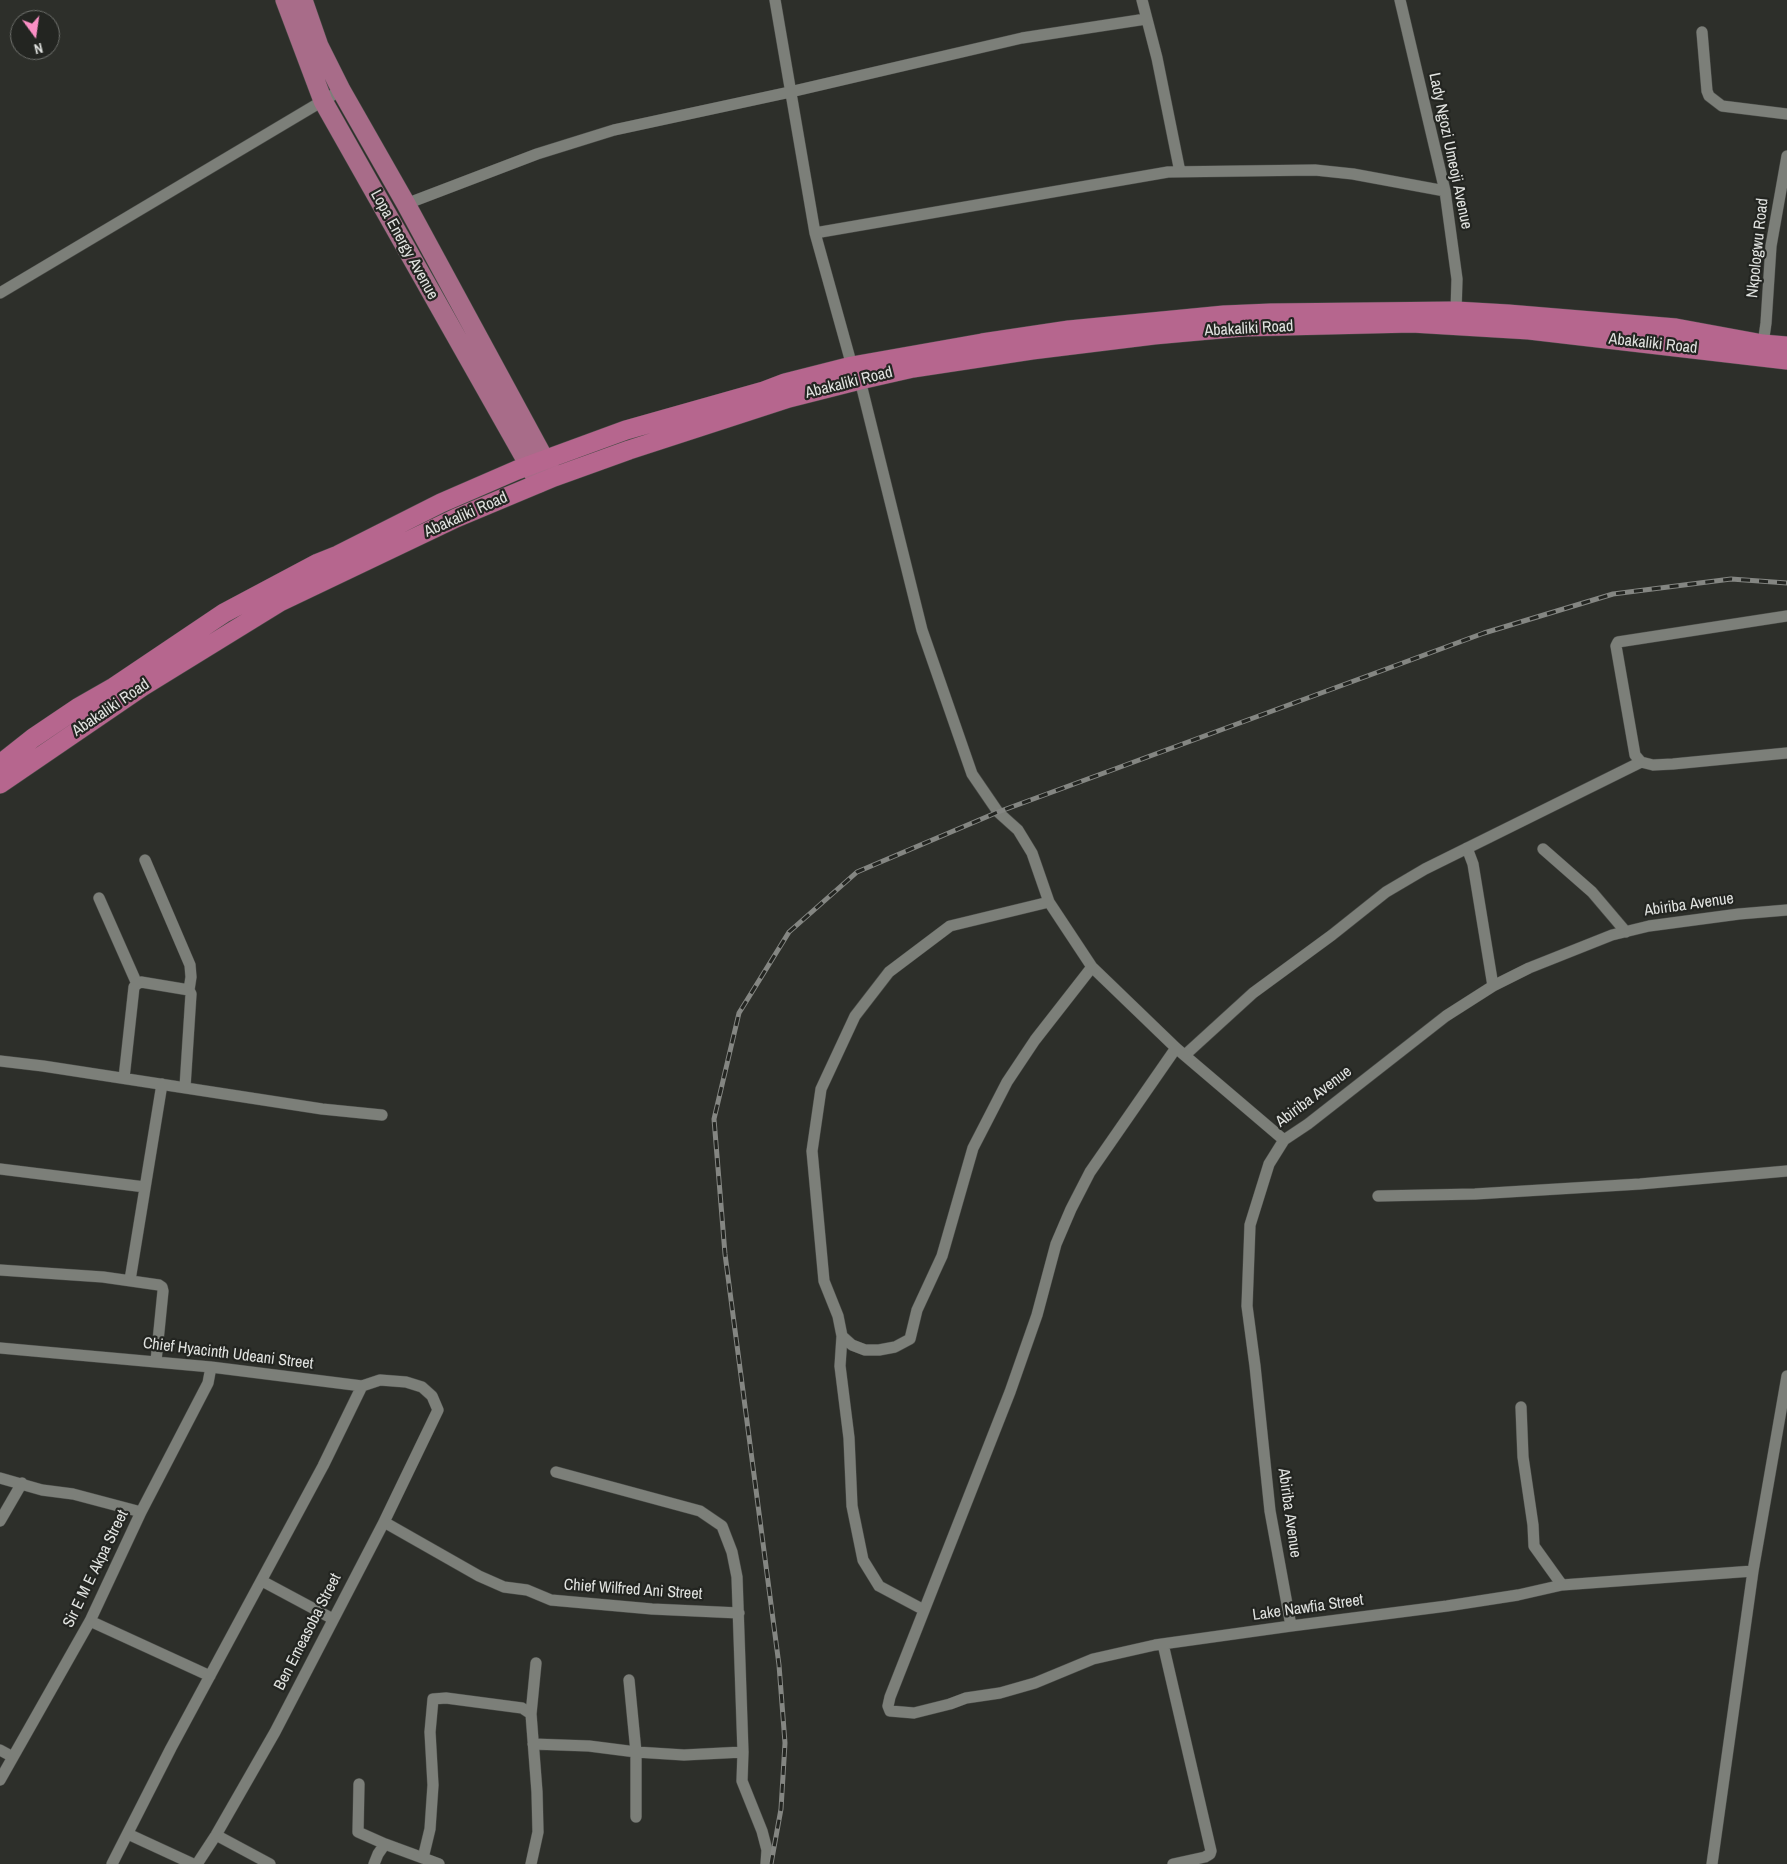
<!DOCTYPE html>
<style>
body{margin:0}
#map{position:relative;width:1787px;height:1864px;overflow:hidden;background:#2d2f2a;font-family:"Archivo Narrow",sans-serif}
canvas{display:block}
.north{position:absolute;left:10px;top:10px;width:50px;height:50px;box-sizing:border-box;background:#232521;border:1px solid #6f716d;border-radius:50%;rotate:166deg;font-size:14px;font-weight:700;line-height:20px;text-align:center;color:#e1e3e0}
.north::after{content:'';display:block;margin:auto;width:18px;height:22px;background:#fb8fc5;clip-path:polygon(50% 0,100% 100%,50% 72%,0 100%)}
</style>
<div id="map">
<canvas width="1787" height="1864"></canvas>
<div class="north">N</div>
</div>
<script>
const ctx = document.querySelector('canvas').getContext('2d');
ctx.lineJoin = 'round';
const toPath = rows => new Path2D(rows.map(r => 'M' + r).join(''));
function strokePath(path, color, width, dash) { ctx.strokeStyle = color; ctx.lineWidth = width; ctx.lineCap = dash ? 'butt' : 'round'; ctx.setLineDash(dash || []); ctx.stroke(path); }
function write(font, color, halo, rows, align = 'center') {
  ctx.font = font + ' "Archivo Narrow",sans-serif'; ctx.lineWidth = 4.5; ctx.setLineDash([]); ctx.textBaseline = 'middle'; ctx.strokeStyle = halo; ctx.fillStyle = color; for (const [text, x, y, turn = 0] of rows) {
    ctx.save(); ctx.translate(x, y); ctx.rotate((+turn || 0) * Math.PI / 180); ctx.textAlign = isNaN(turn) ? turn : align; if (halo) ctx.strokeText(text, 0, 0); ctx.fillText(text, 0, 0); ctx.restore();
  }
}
const minor = toPath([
 [775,0,815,233,852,366],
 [1142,0,1157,58,1180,172],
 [1400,0,1445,191,1457,279,1456,311],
 [1702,32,1707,91,1709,96,1722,106,1787,114],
 [406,204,537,154,614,130,790,92,1022,38,1146,19],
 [815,233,1168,172,1315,170,1353,174,1445,191],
 [0,293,341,90],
 [1763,344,1766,323,1771,246,1787,156],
 [860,380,922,630,972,774,998,812,1018,830,1032,853,1049,902,1092,967,1176,1048,1284,1140],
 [1787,616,1618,642,1616,646,1635,755,1641,762,1653,765,1673,764,1787,753],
 [1467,848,1473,864,1493,986],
 [1543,849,1592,892,1626,932],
 [145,860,190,965,191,977,189,990],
 [99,898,137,984],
 [1176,1048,1090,1172,1071,1209,1056,1244,1037,1315,1010,1392,890,1697,888,1706,890,1711,914,1713,950,1704,966,1698,1000,1693,1035,1683,1093,1659,1155,1645,1291,1626,1447,1606,1518,1595,1562,1585,1753,1571],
 [1185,1055,1253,993,1332,935,1386,892,1425,869,1641,762],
 [0,1061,43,1066,322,1109,382,1115],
 [124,1078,134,987,137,984,141,982,189,990,191,994,185,1087],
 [0,1169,145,1187],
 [1378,1196,1475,1194,1640,1184,1787,1171],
 [0,1270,103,1277,159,1285,162,1287,163,1291,156,1361],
 [130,1280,162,1084],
 [842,1336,852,1345,865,1350,879,1350,895,1347,910,1339,917,1310,942,1256,973,1148,1007,1082,1035,1040,1092,967],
 [0,1348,211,1367,362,1386,380,1380,406,1382,422,1387,432,1396,438,1410,384,1522,275,1732,216,1835,197,1864],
 [1521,1407,1523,1457,1533,1525,1534,1546,1562,1585],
 [556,1472,700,1511,722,1526,732,1552,737,1577,743,1752,742,1781,762,1831,767,1850,766,1864],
 [0,1478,42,1490,73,1494,141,1512],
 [0,1521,22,1483],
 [384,1522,479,1576,504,1587,527,1590,551,1600,652,1609,739,1613],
 [262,1581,333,1619],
 [924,1610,879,1586,863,1560,852,1506,849,1438,840,1366,842,1336,838,1316,824,1281,812,1151,821,1089,855,1016,889,972,950,926,1049,902],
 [90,1621,210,1676],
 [1291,1626,1270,1511,1255,1366,1247,1306,1250,1225,1269,1164,1284,1140,1308,1124,1446,1016,1493,986,1529,968,1612,935,1649,926,1739,914,1787,910],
 [1163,1644,1211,1851,1210,1854,1205,1857,1173,1864],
 [629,1680,636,1752,636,1817],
 [533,1744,589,1746,636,1752,684,1755,743,1752],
 [0,1750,13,1757],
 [0,1780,90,1621,141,1512,208,1383,211,1367],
 [359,1784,358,1832,385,1844],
 [128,1834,193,1864],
 [216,1835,270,1864],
 [423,1858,439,1864],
 [112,1864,171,1748,323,1466,362,1386],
 [374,1864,378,1854,385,1844,423,1858,430,1829,433,1785,430,1732,433,1699,446,1698,522,1708,531,1714],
 [531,1864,538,1832,537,1792,531,1714,536,1663],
 [1712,1864,1753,1571,1787,1376]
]);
const primary = toPath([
 [285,0,323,101,539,483],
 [303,0,319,46,341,90,406,204,552,473]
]);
const trunk = toPath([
 [0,764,33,738,79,707,114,687,224,613,318,563,338,555,441,503,517,470,626,430,764,391,785,383,852,366,982,343,1069,330,1224,315,1271,313,1456,311,1508,314,1676,328,1763,344,1787,346],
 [0,784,142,687,280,602,456,518,554,477,629,450,789,398,860,380,913,368,1032,350,1154,335,1243,327,1412,323,1529,330,1787,360]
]);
const rail = toPath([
 [771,1864,781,1809,785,1743,779,1665,725,1254,714,1119,739,1013,789,932,857,872,998,812,1484,633,1613,594,1731,579,1787,583]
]);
const streetNames = [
 ["Lady Ngozi Umeoji Avenue",1450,151,78],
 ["Lopa Energy Avenue",404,245,61],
 ["Nkpologwu Road",1758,248,-84],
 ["Abakaliki Road",1249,329,-3],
 ["Abakaliki Road",1653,344,6],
 ["Abakaliki Road",849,383,-14],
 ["Abakaliki Road",466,515,-24],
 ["Abakaliki Road",111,708,-34],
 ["Abiriba Avenue",1689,905,-8],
 ["Abiriba Avenue",1314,1097,-37],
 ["Chief Hyacinth Udeani Street",228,1354,7],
 ["Abiriba Avenue",1289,1513,82],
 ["Sir E M E Akpa Street",96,1569,-64],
 ["Chief Wilfred Ani Street",633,1590,4],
 ["Lake Nawfia Street",1308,1608,-8],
 ["Ben Emeasoba Street",308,1632,-63]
];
strokePath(minor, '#4a4c48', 12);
strokePath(primary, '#4a4c48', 20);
strokePath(trunk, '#4a4c48', 20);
strokePath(minor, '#7c7f79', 11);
strokePath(primary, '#a86c89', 19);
strokePath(trunk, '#b6668e', 19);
strokePath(rail, '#848682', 5);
strokePath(rail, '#232521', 3, [9]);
write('16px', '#e1e3e0', '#232521', streetNames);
</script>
